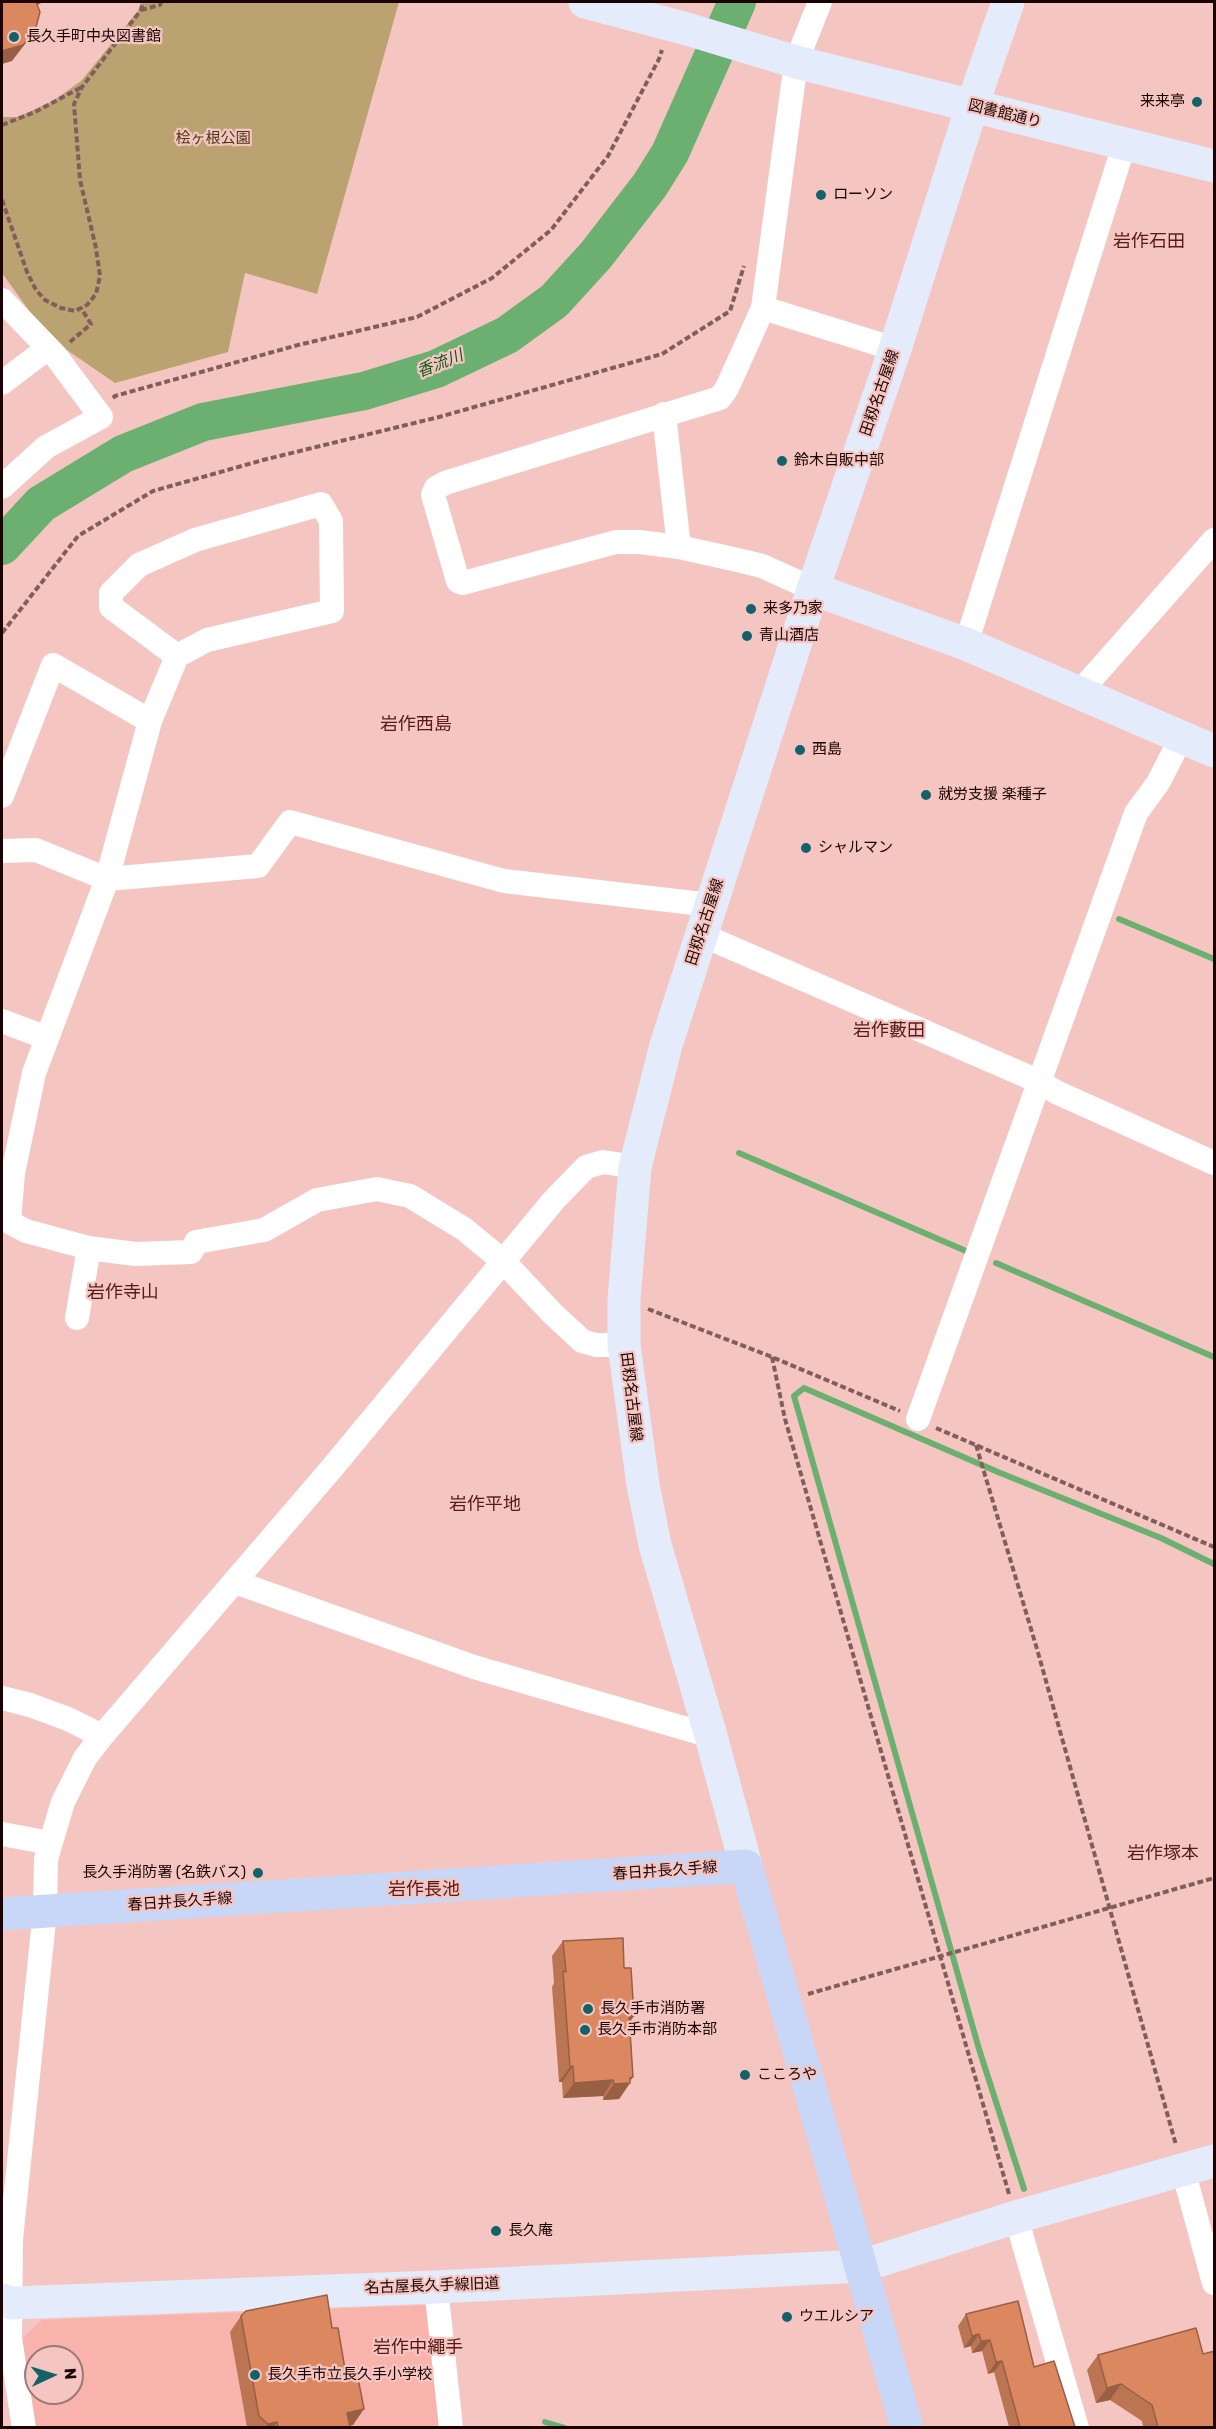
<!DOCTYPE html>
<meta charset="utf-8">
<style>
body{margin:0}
#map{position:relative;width:1216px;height:2429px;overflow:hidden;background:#f5c6c1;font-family:Rubik,sans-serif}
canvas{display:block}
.frame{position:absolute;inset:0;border:3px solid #1b0303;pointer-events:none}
.north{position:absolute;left:24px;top:2345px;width:60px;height:60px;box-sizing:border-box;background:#f5c6c1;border:2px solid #9e7875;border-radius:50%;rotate:86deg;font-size:16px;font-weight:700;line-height:24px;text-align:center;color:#1b0303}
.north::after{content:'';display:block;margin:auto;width:21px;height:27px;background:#13626a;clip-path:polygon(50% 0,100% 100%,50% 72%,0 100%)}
</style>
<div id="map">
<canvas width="1216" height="2429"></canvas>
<div class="frame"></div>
<div class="north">N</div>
</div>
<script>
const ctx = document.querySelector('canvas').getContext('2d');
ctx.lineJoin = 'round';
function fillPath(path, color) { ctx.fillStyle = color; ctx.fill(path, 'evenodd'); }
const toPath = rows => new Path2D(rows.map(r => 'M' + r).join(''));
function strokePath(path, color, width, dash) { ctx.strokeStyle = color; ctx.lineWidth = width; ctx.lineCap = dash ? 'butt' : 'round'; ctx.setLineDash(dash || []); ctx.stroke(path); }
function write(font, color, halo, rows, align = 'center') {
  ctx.font = font + ' Rubik,"Noto Sans JP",sans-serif'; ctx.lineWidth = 4.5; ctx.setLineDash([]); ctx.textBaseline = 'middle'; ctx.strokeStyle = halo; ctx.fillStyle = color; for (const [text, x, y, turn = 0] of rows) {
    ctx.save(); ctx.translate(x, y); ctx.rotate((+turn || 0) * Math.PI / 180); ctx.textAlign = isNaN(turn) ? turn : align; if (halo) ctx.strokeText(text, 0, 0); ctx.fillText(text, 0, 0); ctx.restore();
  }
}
const built = toPath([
 [428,2305,444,2427,33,2427,21,2340,42,2320],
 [36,2357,72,2357,72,2393,36,2393]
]);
const green = toPath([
 [141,2,399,2,317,294,245,273,228,352,115,383,48,337,2,273,2,117,18,117,53,101,81,81,138,11]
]);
const stream = toPath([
 [1119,919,1214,959],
 [739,1153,966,1251],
 [996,1263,1214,1357],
 [1024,2189,979,2049,794,1396,804,1388,998,1472,1161,1538,1214,1564],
 [545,2422,565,2428]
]);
const river = toPath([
 [2,546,41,504,123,454,203,422,364,391,436,369,507,335,554,301,596,255,650,185,670,153,737,2]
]);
const path = toPath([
 [141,10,160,5,161,2],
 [2,125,35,112,82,87],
 [2,200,27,272,36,290,45,300,61,308,75,311,87,305,96,294,100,276,96,248,80,180,74,104,82,87,141,10,143,2],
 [70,342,91,324,81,308],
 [113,398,115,396,298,345,417,317,492,278,551,230,608,156,659,59,662,50],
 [2,633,78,536,153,491,263,460,439,417,662,354,730,311,744,266],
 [648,1309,772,1357,900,1411],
 [772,1357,785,1419,1009,2194],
 [936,1428,1214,1547],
 [976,1445,1037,1649,1176,2145],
 [808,1994,1214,1878]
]);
const street = toPath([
 [2,300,55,355,101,417,46,447,2,487],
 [763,308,895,349],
 [2,383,48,348],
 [664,414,679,547],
 [813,589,762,566,742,561,679,547,639,542,616,542,463,583,458,581,433,495,436,488,445,483,720,398,727,388,763,308,796,62,820,2],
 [966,644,1125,142],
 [1078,694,1214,540],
 [150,721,177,656,207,640,332,611,331,521,321,504,195,540,139,565,111,593,111,607,177,656],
 [2,796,53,665,150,721,107,879,34,1073,13,1173,9,1222,26,1231,89,1248,135,1254,191,1252,196,1242,264,1230,317,1200,377,1189,410,1196,464,1229,503,1261,552,1313,582,1341,596,1345,624,1345],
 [2,851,36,850,107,879,258,866,290,822,504,881,711,905],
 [702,935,1038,1081,1056,1092,1214,1163],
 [2,1021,47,1038],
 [77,1318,89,1248],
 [918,1419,1136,813,1158,783,1182,736],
 [235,1582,474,1667,711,1736],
 [2,1698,30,1705,68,1719,102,1736],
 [2,1834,50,1843],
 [1183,2170,1214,2283],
 [1016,2217,1077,2428],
 [436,2287,451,2428],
 [24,2428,10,2338,11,2239,45,1911,46,1859,63,1802,85,1758,102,1736,332,1468,554,1200,586,1167,603,1162,635,1167]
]);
const secondary = toPath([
 [585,2,687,29,796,62,1214,166],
 [813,589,966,644,1214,751],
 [746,1866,711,1736,655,1545,643,1485,624,1345,624,1299,635,1167,666,1045,813,589,895,349,972,106,1008,2],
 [2,2300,12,2303,436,2287,862,2266,1016,2217,1214,2161]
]);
const primary = toPath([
 [2,1914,746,1866,907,2428]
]);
const wall = toPath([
 [563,1941,624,1968,630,2023,633,2077,630,2081,630,2083,619,2099,603,2100,603,2096,563,2098,562,2082,559,2082,552,1987,554,1983,552,1956],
 [966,2314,1034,2367,1075,2427,1009,2427,994,2372,988,2374,982,2351,972,2353,971,2346,964,2348,958,2326],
 [241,2316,332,2328,353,2425,350,2425,350,2427,247,2427,230,2332],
 [1203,2354,1215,2427,1143,2427,1142,2421,1110,2400,1096,2403,1087,2370,1098,2355]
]);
const shadedWall = toPath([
 [31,2,43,2,23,13],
 [35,31,12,61,2,64,2,51],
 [629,2016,634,2016,624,2031],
 [573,2066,562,2082,559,2082,570,2067],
 [633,2077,628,2083,630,2083,619,2099,603,2100,614,2084],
 [613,2080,603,2096,563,2098,574,2083],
 [979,2334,971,2346,964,2348,972,2336],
 [990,2340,982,2351,972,2353,981,2341],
 [1002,2361,994,2372,988,2374,996,2362],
 [1121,2384,1110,2400,1096,2403,1107,2388],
 [364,2409,353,2425,340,2427,347,2413],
 [277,2422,273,2427,266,2427,268,2424]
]);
const building = toPath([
 [2,2,36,2,40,12,35,31,23,45,2,51,2,2],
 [623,1938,624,1968,631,1968,634,2016,629,2016,633,2077,630,2078,630,2083,614,2084,613,2080,574,2083,573,2066,570,2067,563,1971,566,1972,563,1941,623,1938],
 [327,2295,332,2328,338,2328,346,2375,357,2373,364,2409,347,2413,350,2427,278,2427,277,2422,268,2424,259,2416,241,2316,246,2311,327,2295],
 [1018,2301,1034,2367,1054,2361,1075,2427,1020,2427,1002,2361,996,2362,990,2340,981,2341,979,2334,972,2336,966,2314,1018,2301],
 [1196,2328,1203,2354,1215,2351,1215,2427,1158,2427,1152,2405,1121,2384,1107,2388,1098,2355,1196,2328]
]);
const markers = [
 [14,37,6,"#13626a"],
 [1197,102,6,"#13626a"],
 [821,195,6,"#13626a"],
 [782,461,6,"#13626a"],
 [751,609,6,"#13626a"],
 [747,636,6,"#13626a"],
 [800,750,6,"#13626a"],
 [926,795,6,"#13626a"],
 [806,848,6,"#13626a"],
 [258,1873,6,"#13626a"],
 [588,2009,6,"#13626a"],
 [585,2030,6,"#13626a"],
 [745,2075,6,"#13626a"],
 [496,2231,6,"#13626a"],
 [787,2317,6,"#13626a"],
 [255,2375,6,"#13626a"]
];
const poiNames = [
 ["長久手町中央図書館",26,37],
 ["来来亭",1185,102,"right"],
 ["ローソン",833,195],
 ["鈴木自販中部",794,461],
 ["来多乃家",763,609],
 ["青山酒店",759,636],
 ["西島",812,750],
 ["就労支援 楽種子",938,795],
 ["シャルマン",818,848],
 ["長久手消防署 (名鉄バス)",246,1873,"right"],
 ["長久手市消防署",600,2009],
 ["長久手市消防本部",597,2030],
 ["こころや",757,2075],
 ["長久庵",508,2231],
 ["ウエルシア",799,2317],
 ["長久手市立長久手小学校",267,2375]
];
const streetNames = [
 ["図書館通り",1005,114,14],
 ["田籾名古屋線",880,393,-71],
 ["田籾名古屋線",705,922,-72],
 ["田籾名古屋線",631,1397,83],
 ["春日井長久手線",665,1871,-4],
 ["春日井長久手線",180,1902,-4],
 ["名古屋長久手線旧道",432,2286,-2]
];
const parkNames = [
 ["桧ヶ根公園",213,139]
];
const waterNames = [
 ["香流川",440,364,-22]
];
const quarterNames = [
 ["岩作石田",1149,242],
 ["岩作西島",416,725],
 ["岩作藪田",889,1031],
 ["岩作寺山",123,1293],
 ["岩作平地",485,1505],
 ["岩作塚本",1163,1854],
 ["岩作長池",424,1890],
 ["岩作中繩手",418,2348]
];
fillPath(built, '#f7b3ac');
fillPath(green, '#baa371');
strokePath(stream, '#6bb070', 6);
strokePath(river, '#6bb070', 38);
strokePath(path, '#815e5c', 4, [6, 3]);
strokePath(street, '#fff', 24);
strokePath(secondary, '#e4ebfb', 33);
strokePath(primary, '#c8d7f7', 33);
fillPath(wall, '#bc7553');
fillPath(shadedWall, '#995f44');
fillPath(building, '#db8861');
strokePath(building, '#995f44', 1.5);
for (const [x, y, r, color] of markers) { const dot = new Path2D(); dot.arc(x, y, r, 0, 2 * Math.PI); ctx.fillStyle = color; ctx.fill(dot); strokePath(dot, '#f5c6c1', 2); }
write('15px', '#1b0303', '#f5c6c1', poiNames, 'left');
write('15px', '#1b0303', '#f5c6c1', streetNames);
write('15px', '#483812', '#f5c6c1', parkNames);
write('italic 16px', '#0b571b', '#f5c6c1', waterNames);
write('18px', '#561a18', '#f5c6c1', quarterNames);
</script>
